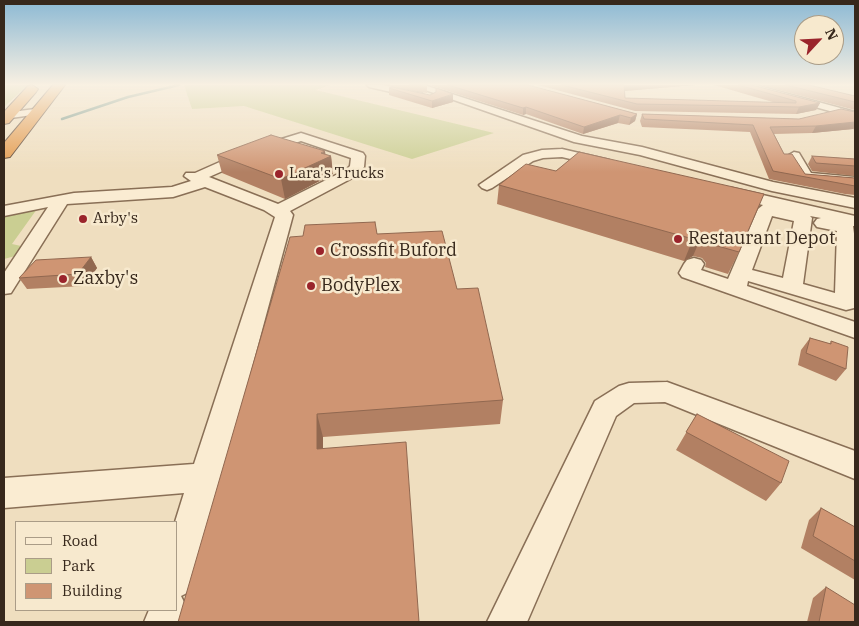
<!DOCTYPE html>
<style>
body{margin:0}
#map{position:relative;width:859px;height:626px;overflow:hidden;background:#efdebf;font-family:"IBM Plex Serif",serif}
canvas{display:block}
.frame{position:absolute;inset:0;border:5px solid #37281c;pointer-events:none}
.legend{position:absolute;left:15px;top:521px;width:162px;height:90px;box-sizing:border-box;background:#f7e9ce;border:1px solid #aa9c87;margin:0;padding:6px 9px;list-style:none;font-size:15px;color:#37281c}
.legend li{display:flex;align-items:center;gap:10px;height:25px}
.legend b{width:25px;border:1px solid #aa9c87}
.north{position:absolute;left:794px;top:15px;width:50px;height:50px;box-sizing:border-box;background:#f7e9ce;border:1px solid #aa9c87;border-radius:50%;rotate:65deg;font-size:14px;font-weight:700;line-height:20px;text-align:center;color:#37281c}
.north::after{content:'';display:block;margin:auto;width:18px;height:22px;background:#9a242b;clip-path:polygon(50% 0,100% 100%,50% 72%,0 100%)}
</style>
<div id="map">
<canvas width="859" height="626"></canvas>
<div class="frame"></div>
<ul class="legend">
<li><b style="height:6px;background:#faecd2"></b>Road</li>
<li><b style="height:14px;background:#cace92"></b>Park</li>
<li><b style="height:14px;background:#cf9573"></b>Building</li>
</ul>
<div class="north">N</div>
</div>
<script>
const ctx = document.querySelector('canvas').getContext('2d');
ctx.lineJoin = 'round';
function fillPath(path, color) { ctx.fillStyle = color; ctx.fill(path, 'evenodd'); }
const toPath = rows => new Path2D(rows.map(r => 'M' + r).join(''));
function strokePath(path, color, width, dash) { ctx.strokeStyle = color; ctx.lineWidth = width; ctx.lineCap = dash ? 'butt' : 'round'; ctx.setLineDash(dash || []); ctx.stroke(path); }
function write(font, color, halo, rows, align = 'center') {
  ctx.font = font + ' "IBM Plex Serif",serif'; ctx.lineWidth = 5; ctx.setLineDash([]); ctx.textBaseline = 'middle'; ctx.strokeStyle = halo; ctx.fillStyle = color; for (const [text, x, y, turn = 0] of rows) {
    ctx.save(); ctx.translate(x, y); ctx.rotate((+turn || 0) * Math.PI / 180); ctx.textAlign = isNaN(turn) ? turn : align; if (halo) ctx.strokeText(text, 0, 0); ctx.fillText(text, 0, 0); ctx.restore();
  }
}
const green = toPath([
 [4,85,28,85,4,107],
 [184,85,330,85,316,90,494,133,412,159,244,106,192,109],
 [49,207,37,209,12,244,21,246,19,255,4,259,4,214]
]);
const stream = toPath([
 [62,119,128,97,179,85]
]);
const minor = toPath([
 [367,85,383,85,422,93,423,95,418,98,369,87,367,85],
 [411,85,424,85,582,136,642,147,773,182,855,198,855,208,772,191,640,155,574,142,411,85],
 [741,85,755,85,855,112,855,118,743,87,741,85],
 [35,109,41,112,39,114,4,119,4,113,35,109],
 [301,133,363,153,365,156,364,167,356,176,290,211,293,215,195,579,189,592,181,596,188,610,184,622,144,622,149,610,176,610,175,522,184,493,4,508,4,478,194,464,275,217,264,210,205,187,173,197,67,204,11,293,4,294,4,273,48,207,4,216,4,206,74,193,172,187,191,181,184,176,186,173,195,173,249,149,301,133],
 [301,141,351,158,350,166,346,170,278,204,209,177,259,155,301,141],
 [562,149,609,160,611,163,609,166,604,167,562,157,543,158,533,161,492,188,487,190,482,188,479,185,523,155,542,150,562,149],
 [794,152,799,153,811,173,855,177,855,185,801,180,787,156,794,152],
 [732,188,855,216,855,226,853,226,855,241,854,308,846,310,748,281,747,286,855,322,855,338,682,277,679,273,684,264,687,260,694,258,701,260,704,264,701,270,728,279,758,209,763,205,726,196,724,193,726,190,732,188],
 [772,216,794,221,783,278,752,270,772,216],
 [810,216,821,218,817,219,814,223,817,227,837,231,835,293,803,284,812,218,810,216],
 [667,382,855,451,855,479,665,402,634,403,616,416,527,622,487,622,595,401,619,386,629,383,667,382]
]);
const highway = toPath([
 [32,85,38,89,36,92,9,123,4,124,4,112,28,86,32,85],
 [53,85,65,85,10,157,4,158,4,143,53,85]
]);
const wall = toPath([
 [384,85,423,85,427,86,427,93],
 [429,85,528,85,637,114,635,121,629,125,618,123,583,134,526,114,523,115],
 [538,85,695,85,625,91,625,98,776,103,714,85,752,85,820,103,816,110,796,114,635,111],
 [760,85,809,85,855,96,855,110],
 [389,88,453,102,432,108,389,95],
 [855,112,855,130,853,129,812,133,774,134,784,154,805,174,855,178,855,195,845,194,769,179,750,132,642,127,640,121,642,114,799,119],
 [579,152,739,252,728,274,705,267,706,263,702,258,693,256,684,261,497,204,499,185,556,171],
 [217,155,331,156,333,174,285,199,222,173],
 [812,156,855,159,855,176,812,171,808,164],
 [377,234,457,289,503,400,500,424,323,437,178,622],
 [91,257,97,268,84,286,27,289,19,278],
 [810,338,830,344,831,341,846,369,836,381,798,365,801,350],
 [697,414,781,483,766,501,676,450],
 [821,508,855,527,855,580,801,548,809,520],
 [826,587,855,622,807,622,813,598]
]);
const shadedWall = toPath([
 [624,85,695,85,623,91],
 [453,94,453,102,432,108,432,101],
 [820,103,816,110,796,114,799,107],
 [526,107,526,114,523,115,523,108],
 [637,114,635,121,629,125,631,118],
 [620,115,618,123,583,134,584,127],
 [855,122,855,125,853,129,812,133,816,126],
 [325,151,326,158,331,156,333,174,285,199,281,179],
 [702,235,693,256,684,261,693,239],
 [91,257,97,268,84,286,78,274],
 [317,414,323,437,323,472,317,449]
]);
const building = toPath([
 [448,85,528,85,637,114,631,118,620,115,584,127,526,107,523,108,448,85],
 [562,85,624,85,625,98,796,103,796,101,738,85,752,85,820,103,799,107,637,104,562,85],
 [786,85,809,85,855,96,855,102,786,85],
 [392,87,430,95,436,92,436,88,453,94,432,101,389,88,392,87],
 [841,109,855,112,855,122,816,126,770,127,784,154,792,154,805,174,855,178,855,186,773,171,753,125,644,119,642,114,799,119,841,109],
 [271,135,325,151,321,153,331,156,281,179,217,155,271,135],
 [579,152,764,194,739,252,714,245,715,241,711,237,702,235,693,239,499,185,526,164,556,171,579,152],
 [812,156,855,159,855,166,816,163,812,156],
 [375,222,377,234,442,231,457,289,478,288,503,400,317,414,317,449,406,442,419,622,178,622,290,237,303,236,305,225,375,222],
 [91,257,78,274,19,278,36,260,91,257],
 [810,338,831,344,831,341,848,347,846,369,806,353,810,338],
 [697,414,789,461,781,483,686,432,697,414],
 [821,508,855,527,855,561,813,536,821,508],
 [826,587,855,605,855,622,819,622,826,587]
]);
const markers = [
 [279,174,5,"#9a242b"],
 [83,219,5,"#9a242b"],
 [678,239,5,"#9a242b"],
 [320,251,5,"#9a242b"],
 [63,279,5,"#9a242b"],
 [311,286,5,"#9a242b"]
];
const farPoinames = [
 ["Lara's Trucks",289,174],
 ["Arby's",93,219]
];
const poiNames = [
 ["Restaurant Depot",688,239],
 ["Crossfit Buford",330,251],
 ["Zaxby's",73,279],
 ["BodyPlex",321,286]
];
fillPath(green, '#cace92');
strokePath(stream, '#698f84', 2.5);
strokePath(minor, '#896f56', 3);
strokePath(highway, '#563d2b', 2);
fillPath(minor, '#faecd2');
fillPath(highway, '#e3994b');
fillPath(wall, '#b28063');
fillPath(shadedWall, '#916850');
fillPath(building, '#cf9573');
strokePath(building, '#916850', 1);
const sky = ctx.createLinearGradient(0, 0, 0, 172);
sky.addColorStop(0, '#8cb9d4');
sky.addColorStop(0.49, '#f8f0e2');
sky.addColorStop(1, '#f8f0e200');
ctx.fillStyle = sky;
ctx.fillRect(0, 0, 859, 172);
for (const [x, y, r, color] of markers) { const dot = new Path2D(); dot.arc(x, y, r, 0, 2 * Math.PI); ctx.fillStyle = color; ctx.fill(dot); strokePath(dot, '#f7e9ce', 2); }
write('15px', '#37281c', '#f7e9ce', farPoinames, 'left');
write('18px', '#37281c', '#f7e9ce', poiNames, 'left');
</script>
